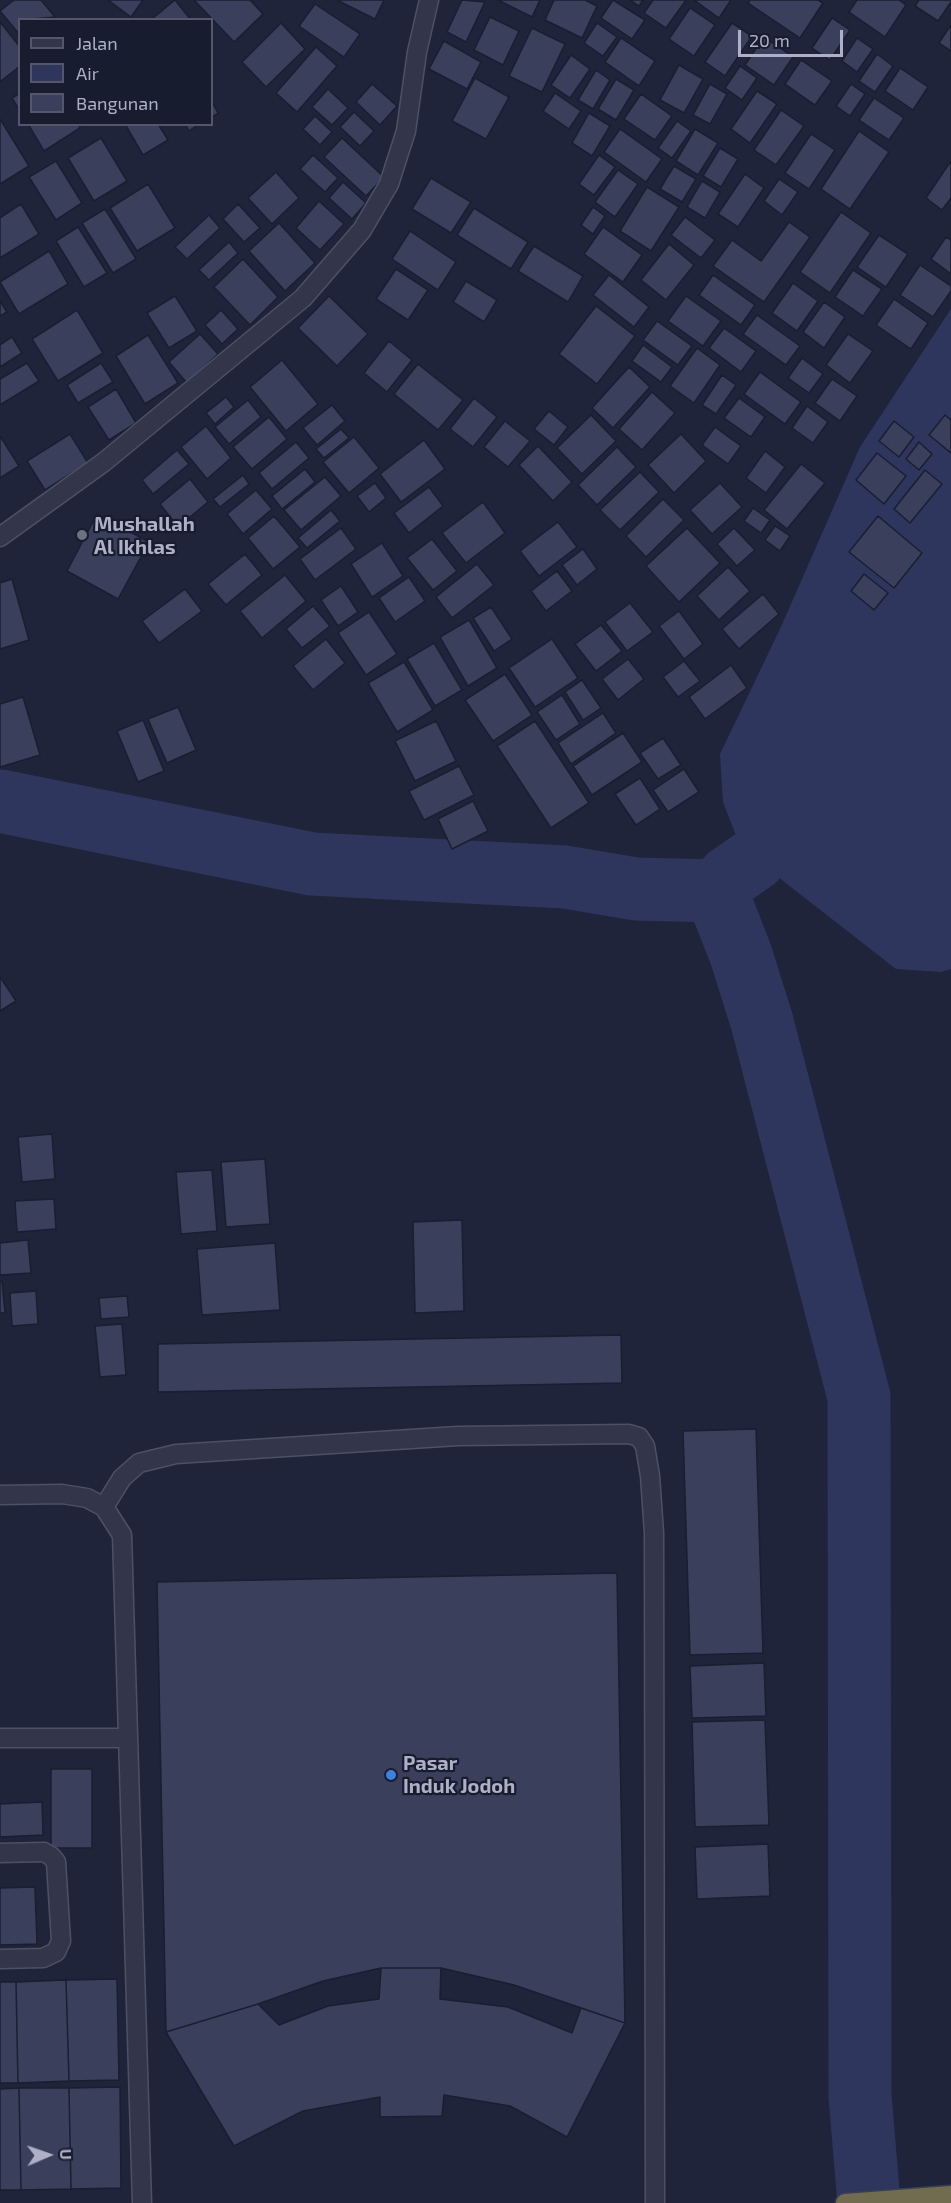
<!DOCTYPE html>
<style>
body{margin:0}
#map{position:relative;width:951px;height:2203px;overflow:hidden;background:#1f243a;font-family:"Exo 2",sans-serif}
canvas{display:block}
.legend{position:absolute;left:18px;top:18px;width:195px;height:108px;box-sizing:border-box;background:#181c2f;border:2px solid #54576c;margin:0;padding:8px 10px;list-style:none;font-size:18px;color:#adb0c7}
.legend li{display:flex;align-items:center;gap:12px;height:30px}
.legend b{width:30px;border:2px solid #54576c}
.north{position:absolute;left:18px;top:2125px;width:60px;height:60px;-webkit-text-stroke:4px #181c2f;paint-order:stroke;rotate:88deg;font-size:16px;font-weight:700;line-height:24px;text-align:center;color:#adb0c7}
.north::after{content:'';display:block;margin:auto;width:21px;height:27px;background:#adb0c7;clip-path:polygon(50% 0,100% 100%,50% 72%,0 100%)}
.scale{position:absolute;left:738px;top:30px;width:105px;height:27px;box-sizing:border-box;border:3px solid #adb0c7;border-top:0;padding-left:8px;font-size:18px;line-height:21px;white-space:nowrap;color:#adb0c7;-webkit-text-stroke:4px #181c2f;paint-order:stroke}
</style>
<div id="map">
<canvas width="951" height="2203"></canvas>
<ul class="legend">
<li><b style="height:8px;background:#33364a"></b>Jalan</li>
<li><b style="height:16px;background:#2e365e"></b>Air</li>
<li><b style="height:16px;background:#3a405b"></b>Bangunan</li>
</ul>
<div class="north">U</div>
<div class="scale">20 m</div>
</div>
<script>
const ctx = document.querySelector('canvas').getContext('2d');
ctx.lineJoin = 'round';
function fillPath(path, color) { ctx.fillStyle = color; ctx.fill(path, 'evenodd'); }
const toPath = rows => new Path2D(rows.map(r => 'M' + r).join(''));
function strokePath(path, color, width, dash) { ctx.strokeStyle = color; ctx.lineWidth = width; ctx.lineCap = dash ? 'butt' : 'round'; ctx.setLineDash(dash || []); ctx.stroke(path); }
function write(font, color, halo, rows, align = 'center') {
  ctx.font = font + ' "Exo 2",sans-serif'; ctx.lineWidth = 4.5; ctx.setLineDash([]); ctx.textBaseline = 'middle'; ctx.strokeStyle = halo; ctx.fillStyle = color; for (const [text, x, y, turn = 0] of rows) {
    ctx.save(); ctx.translate(x, y); ctx.rotate((+turn || 0) * Math.PI / 180); ctx.textAlign = isNaN(turn) ? turn : align; if (halo) ctx.strokeText(text, 0, 0); ctx.fillText(text, 0, 0); ctx.restore();
  }
}
const water = toPath([
 [951,309,951,969,941,972,896,969,755,859,735,833,723,802,720,754,780,629,860,447]
]);
const river = toPath([
 [0,801,312,864,565,877,636,889,716,891],
 [755,859,729,877,716,891,741,955,762,1022,859,1397,860,2096,869,2203]
]);
const building = toPath([
 [14,0,41,0,55,17,20,20,20,35,0,11,14,0],
 [108,0,143,0,131,17,108,0],
 [175,0,191,20,153,20,152,19,175,0],
 [194,0,250,0,263,14,234,42,194,0],
 [337,0,384,0,375,19,337,0],
 [462,0,485,2,466,42,447,32,462,0],
 [498,0,540,0,532,17,498,0],
 [554,0,585,0,597,6,582,38,545,20,554,0],
 [613,0,645,20,632,39,601,18,613,0],
 [630,0,643,0,639,6,630,0],
 [653,0,686,0,666,28,644,13,653,0],
 [694,0,731,0,719,18,694,0],
 [750,0,818,0,823,3,800,38,748,3,750,0],
 [857,0,899,0,906,5,885,37,849,12,857,0],
 [919,0,950,0,951,2,938,21,915,6,919,0],
 [315,4,360,34,344,57,299,26,315,4],
 [690,8,715,25,694,56,669,39,690,8],
 [490,17,519,31,503,65,474,50,490,17],
 [832,18,850,30,830,60,812,48,832,18],
 [0,22,20,47,20,66,0,82,0,22],
 [281,23,305,49,266,87,242,62,281,23],
 [597,23,617,37,603,56,584,43,597,23],
 [732,23,752,36,725,76,705,62,732,23],
 [951,25,951,51,939,43,951,25],
 [532,28,565,44,542,92,509,76,532,28],
 [764,37,793,57,774,85,745,65,764,37],
 [621,38,655,61,639,86,605,62,621,38],
 [857,38,873,49,857,72,842,61,857,38],
 [444,41,481,62,467,89,429,69,444,41],
 [316,47,337,66,297,112,276,93,316,47],
 [877,54,893,66,875,92,859,81,877,54],
 [571,55,590,69,570,98,551,85,571,55],
 [801,60,832,81,815,105,785,84,801,60],
 [679,65,703,79,684,113,660,100,679,65],
 [740,66,757,78,742,100,725,88,740,66],
 [900,68,928,87,913,110,885,91,900,68],
 [596,70,610,80,593,109,578,100,596,70],
 [475,78,509,97,486,139,452,121,475,78],
 [616,79,634,90,616,120,598,109,616,79],
 [372,84,397,106,380,125,356,102,372,84],
 [710,84,727,94,710,124,693,115,710,84],
 [851,84,865,94,850,116,836,106,851,84],
 [328,89,348,108,332,125,312,107,328,89],
 [757,91,777,104,750,143,731,129,757,91],
 [20,93,20,111,12,98,20,93],
 [555,93,581,111,569,129,543,111,555,93],
 [641,94,672,116,655,140,624,119,641,94],
 [874,98,904,118,889,140,859,120,874,98],
 [212,102,218,113,212,117,212,102],
 [781,110,804,126,776,165,754,150,781,110],
 [354,112,374,131,360,146,340,127,354,112],
 [589,113,610,126,592,156,572,143,589,113],
 [315,116,332,132,320,145,303,129,315,116],
 [0,119,29,166,0,184,0,119],
 [677,121,691,131,672,158,658,148,677,121],
 [28,124,78,124,80,128,44,151,28,124],
 [125,124,158,124,168,140,143,155,125,124],
 [185,124,199,124,189,131,185,124],
 [620,129,662,159,646,182,604,152,620,129],
 [695,129,718,143,698,175,676,161,695,129],
 [859,131,889,152,850,209,821,189,859,131],
 [811,134,835,150,809,189,785,173,811,134],
 [101,138,127,181,94,201,68,158,101,138],
 [342,138,384,177,366,196,324,157,342,138],
 [720,148,738,159,721,187,703,176,720,148],
 [313,155,338,178,325,192,300,169,313,155],
 [599,155,615,167,594,195,579,184,599,155],
 [56,161,82,203,56,220,29,177,56,161],
 [951,161,951,198,942,210,926,198,951,161],
 [674,166,696,179,682,202,660,189,674,166],
 [618,170,638,184,615,217,595,202,618,170],
 [276,172,299,198,272,224,248,198,276,172],
 [745,174,764,188,738,227,718,214,745,174],
 [431,178,471,202,451,233,412,209,431,178],
 [779,179,798,192,782,215,764,201,779,179],
 [702,181,720,192,705,218,687,207,702,181],
 [343,182,366,203,352,219,329,198,343,182],
 [148,184,175,228,137,251,110,208,148,184],
 [647,187,679,207,651,251,620,231,647,187],
 [319,201,344,224,320,250,296,228,319,201],
 [21,204,39,234,0,258,0,218,21,204],
 [238,204,260,228,244,242,223,219,238,204],
 [593,207,605,216,593,234,581,225,593,207],
 [474,208,528,242,511,269,457,235,474,208],
 [105,209,136,259,113,273,82,223,105,209],
 [841,212,871,233,830,293,800,272,841,212],
 [209,215,220,228,187,259,175,247,209,215],
 [685,217,715,240,701,258,671,235,685,217],
 [789,222,810,237,764,302,713,266,732,240,761,261,789,222],
 [279,223,315,263,285,291,249,251,279,223],
 [78,227,107,273,84,287,56,241,78,227],
 [603,227,642,255,623,282,584,254,603,227],
 [410,231,456,262,438,290,392,259,410,231],
 [879,235,908,254,886,287,857,267,879,235],
 [946,237,951,240,951,274,931,259,946,237],
 [229,242,238,253,209,280,199,270,229,242],
 [669,244,694,265,666,300,641,280,669,244],
 [534,246,583,276,568,302,518,271,534,246],
 [49,251,68,284,19,314,0,282,49,251],
 [243,259,278,297,250,325,214,287,243,259],
 [920,265,951,286,951,291,933,317,900,295,920,265],
 [396,269,428,290,408,320,376,299,396,269],
 [853,270,882,289,863,316,835,297,853,270],
 [609,275,649,307,634,327,593,295,609,275],
 [713,275,755,305,741,325,699,295,713,275],
 [466,281,497,300,484,322,453,302,466,281],
 [793,283,818,301,797,331,772,313,793,283],
 [175,296,197,331,169,348,147,313,175,296],
 [329,296,368,334,337,366,298,328,329,296],
 [686,296,721,321,703,346,668,321,686,296],
 [894,299,928,323,911,349,876,325,894,299],
 [0,301,7,312,0,316,0,301],
 [824,302,845,317,824,348,803,332,824,302],
 [596,306,635,336,597,384,559,354,596,306],
 [77,310,103,353,58,381,32,339,77,310],
 [221,310,238,329,222,344,205,325,221,310],
 [757,315,800,346,786,365,743,334,757,315],
 [657,321,692,346,678,365,643,340,657,321],
 [724,328,756,351,741,372,709,348,724,328],
 [200,334,218,354,187,383,169,362,200,334],
 [848,334,873,351,850,383,826,365,848,334],
 [148,335,178,383,145,404,116,356,148,335],
 [12,337,22,353,0,367,0,345,12,337],
 [389,341,412,360,387,392,364,373,389,341],
 [643,345,672,367,661,382,632,361,643,345],
 [697,348,720,365,694,403,670,386,697,348],
 [802,358,823,374,809,393,788,378,802,358],
 [282,360,318,404,286,431,250,387,282,360],
 [27,363,39,381,0,405,0,379,27,363],
 [101,363,113,382,78,403,67,385,101,363],
 [418,364,463,400,438,430,394,394,418,364],
 [629,367,650,387,613,428,592,408,629,367],
 [760,372,801,402,785,424,744,394,760,372],
 [722,375,736,385,716,414,702,405,722,375],
 [832,379,857,396,840,421,815,403,832,379],
 [116,389,136,423,109,440,88,407,116,389],
 [652,392,675,413,642,450,619,429,652,392],
 [226,397,234,407,215,424,206,413,226,397],
 [474,398,497,417,473,447,450,429,474,398],
 [739,398,765,417,751,437,724,418,739,398],
 [248,400,261,417,229,444,215,427,248,400],
 [332,405,345,421,317,445,303,428,332,405],
 [807,406,828,422,813,443,792,428,807,406],
 [549,411,568,427,554,445,534,429,549,411],
 [591,415,616,441,582,474,557,448,591,415],
 [945,415,951,420,951,453,929,435,945,415],
 [269,417,287,439,252,469,233,447,269,417],
 [505,421,530,441,508,467,484,447,505,421],
 [894,421,914,437,899,457,879,441,894,421],
 [206,426,231,458,207,479,181,447,206,426],
 [715,427,741,446,728,464,702,445,715,427],
 [341,429,349,438,324,458,316,449,341,429],
 [70,434,88,463,45,490,27,461,70,434],
 [681,434,706,461,674,493,648,465,681,434],
 [0,436,19,466,0,478,0,436],
 [354,437,379,468,349,493,323,462,354,437],
 [424,440,445,469,401,502,380,474,424,440],
 [296,442,309,458,272,489,259,473,296,442],
 [919,442,932,454,919,470,906,459,919,442],
 [538,446,572,482,553,501,519,465,538,446],
 [617,447,636,467,597,505,578,485,617,447],
 [177,450,189,464,153,494,142,480,177,450],
 [765,451,785,467,766,493,746,478,765,451],
 [877,453,906,476,884,504,856,480,877,453],
 [801,464,825,483,787,529,764,510,801,464],
 [305,469,315,482,282,509,272,496,305,469],
 [925,470,942,484,910,523,894,509,925,470],
 [640,472,659,492,620,530,600,510,640,472],
 [243,475,249,484,220,507,213,499,243,475],
 [325,477,341,496,301,530,284,510,325,477],
 [190,479,208,502,178,527,160,504,190,479],
 [375,483,386,498,369,512,357,496,375,483],
 [720,483,742,507,712,534,690,510,720,483],
 [429,487,443,506,409,533,394,513,429,487],
 [256,490,272,509,243,534,227,514,256,490],
 [663,499,684,520,646,557,626,536,663,499],
 [483,502,505,533,466,563,442,533,483,502],
 [753,508,770,520,761,533,744,521,753,508],
 [331,510,340,521,307,548,298,538,331,510],
 [97,514,149,542,118,599,67,571,97,514],
 [274,516,300,547,273,569,248,538,274,516],
 [878,516,922,553,894,588,849,552,878,516],
 [558,522,577,547,539,576,520,551,558,522],
 [775,526,790,536,780,551,765,540,775,526],
 [341,528,356,549,315,580,300,559,341,528],
 [687,528,720,563,679,602,646,566,687,528],
 [734,528,755,550,737,566,717,544,734,528],
 [432,539,457,571,433,590,407,558,432,539],
 [382,543,403,576,372,597,351,564,382,543],
 [583,549,597,569,577,585,562,565,583,549],
 [245,554,262,575,226,605,208,584,245,554],
 [477,564,494,585,452,618,436,597,477,564],
 [728,567,750,591,719,620,697,596,728,567],
 [557,571,572,591,546,611,531,591,557,571],
 [864,574,888,593,874,610,851,591,864,574],
 [285,575,306,601,262,638,240,611,285,575],
 [409,577,425,601,395,622,379,598,409,577],
 [12,579,29,640,0,649,0,583,12,579],
 [341,586,358,612,338,626,321,600,341,586],
 [185,589,202,611,159,643,142,621,185,589],
 [763,594,779,614,739,649,722,629,763,594],
 [630,603,653,632,627,651,605,622,630,603],
 [313,606,330,626,302,648,286,629,313,606],
 [491,607,512,639,494,651,473,618,491,607],
 [679,611,703,644,684,659,659,626,679,611],
 [369,612,397,654,366,675,338,633,369,612],
 [469,620,497,668,468,686,440,637,469,620],
 [601,625,622,651,596,671,575,644,601,625],
 [326,639,345,663,313,690,293,666,326,639],
 [552,639,578,678,535,707,509,668,552,639],
 [434,643,462,690,435,706,407,659,434,643],
 [628,659,644,679,618,700,602,679,628,659],
 [684,661,700,681,678,697,663,677,684,661],
 [404,662,433,710,397,732,368,683,404,662],
 [731,665,747,688,705,719,689,697,731,665],
 [505,674,532,715,493,741,465,700,505,674],
 [582,680,601,708,583,720,565,692,582,680],
 [562,695,580,724,556,740,537,712,562,695],
 [23,697,40,755,0,767,0,704,23,697],
 [178,707,196,750,167,763,148,719,178,707],
 [603,713,616,733,571,764,558,743,603,713],
 [143,720,164,771,138,782,117,731,143,720],
 [436,721,456,761,415,781,395,741,436,721],
 [535,721,589,803,551,828,497,746,535,721],
 [623,733,642,762,592,795,573,766,623,733],
 [663,738,681,765,658,779,640,753,663,738],
 [459,766,474,795,424,820,409,791,459,766],
 [684,769,699,792,668,812,653,790,684,769],
 [640,778,660,809,636,825,615,794,640,778],
 [473,801,488,831,452,849,438,819,473,801],
 [0,977,16,1001,0,1011,0,977],
 [52,1134,55,1179,22,1182,18,1137,52,1134],
 [265,1159,270,1224,226,1227,221,1162,265,1159],
 [212,1170,217,1231,181,1234,176,1172,212,1170],
 [54,1199,56,1229,17,1232,15,1201,54,1199],
 [462,1220,464,1311,415,1313,413,1222,462,1220],
 [28,1240,31,1273,0,1275,0,1243,28,1240],
 [275,1243,280,1310,202,1315,197,1249,275,1243],
 [0,1281,2,1281,5,1313,0,1313,0,1281],
 [36,1291,38,1324,12,1326,10,1293,36,1291],
 [127,1296,129,1317,101,1319,99,1298,127,1296],
 [122,1324,126,1375,100,1377,95,1326,122,1324],
 [621,1335,622,1383,158,1392,158,1344,621,1335],
 [756,1429,763,1653,690,1655,683,1431,756,1429],
 [617,1573,625,2023,514,1985,441,1968,381,1968,323,1981,258,2004,166,2032,157,1582,617,1573],
 [764,1663,766,1716,692,1718,690,1666,764,1663],
 [765,1720,769,1825,695,1827,692,1722,765,1720],
 [51,1769,92,1769,92,1848,51,1848,51,1769],
 [42,1802,43,1835,0,1837,0,1804,42,1802],
 [768,1844,770,1896,697,1899,695,1847,768,1844],
 [35,1887,37,1944,0,1945,0,1888,35,1887],
 [381,1968,441,1968,440,1999,508,2007,572,2033,581,2008,625,2023,567,2137,510,2106,444,2095,442,2116,380,2117,380,2097,303,2111,234,2146,166,2032,258,2004,279,2025,328,2006,379,1999,381,1968],
 [117,1979,119,2080,69,2081,66,1980,117,1979],
 [66,1980,69,2081,18,2083,16,1982,66,1980],
 [0,1982,16,1982,18,2083,0,2083,0,1982],
 [120,2087,121,2188,71,2189,69,2088,120,2087],
 [19,2088,21,2190,0,2190,0,2089,19,2088],
 [19,2088,69,2088,71,2189,21,2190,19,2088]
]);
const minor = toPath([
 [0,537,104,462,303,298,362,230,389,184,406,131,417,52,429,0],
 [0,1495,62,1494,87,1498,104,1507,122,1535,142,2203],
 [104,1507,122,1478,139,1463,176,1454,458,1436,629,1434,639,1437,645,1446,650,1476,654,1533,655,2203],
 [0,1738,127,1738],
 [0,1853,44,1852,51,1856,56,1862,61,1941,56,1952,43,1958,0,1959]
]);
const highway = toPath([
 [845,2203,951,2195]
]);
const markers = [
 [82,535,6,"#6b7280"],
 [391,1775,6,"#3f7fe0"]
];
const poiNames = [
 ["Mushallah",94,524],
 ["Al Ikhlas",94,547],
 ["Pasar",403,1763],
 ["Induk Jodoh",403,1786]
];
fillPath(water, '#2e365e');
strokePath(river, '#2e365e', 63);
fillPath(building, '#3a405b');
strokePath(building, '#1a1e31', 1.5);
strokePath(minor, '#4d5165', 21);
strokePath(highway, '#3a3e52', 21);
strokePath(minor, '#33364a', 18);
strokePath(highway, '#716c4f', 18);
for (const [x, y, r, color] of markers) { const dot = new Path2D(); dot.arc(x, y, r, 0, 2 * Math.PI); ctx.fillStyle = color; ctx.fill(dot); strokePath(dot, '#181c2f', 2); }
write('bold 20px', '#adb0c7', '#181c2f', poiNames, 'left');
</script>
